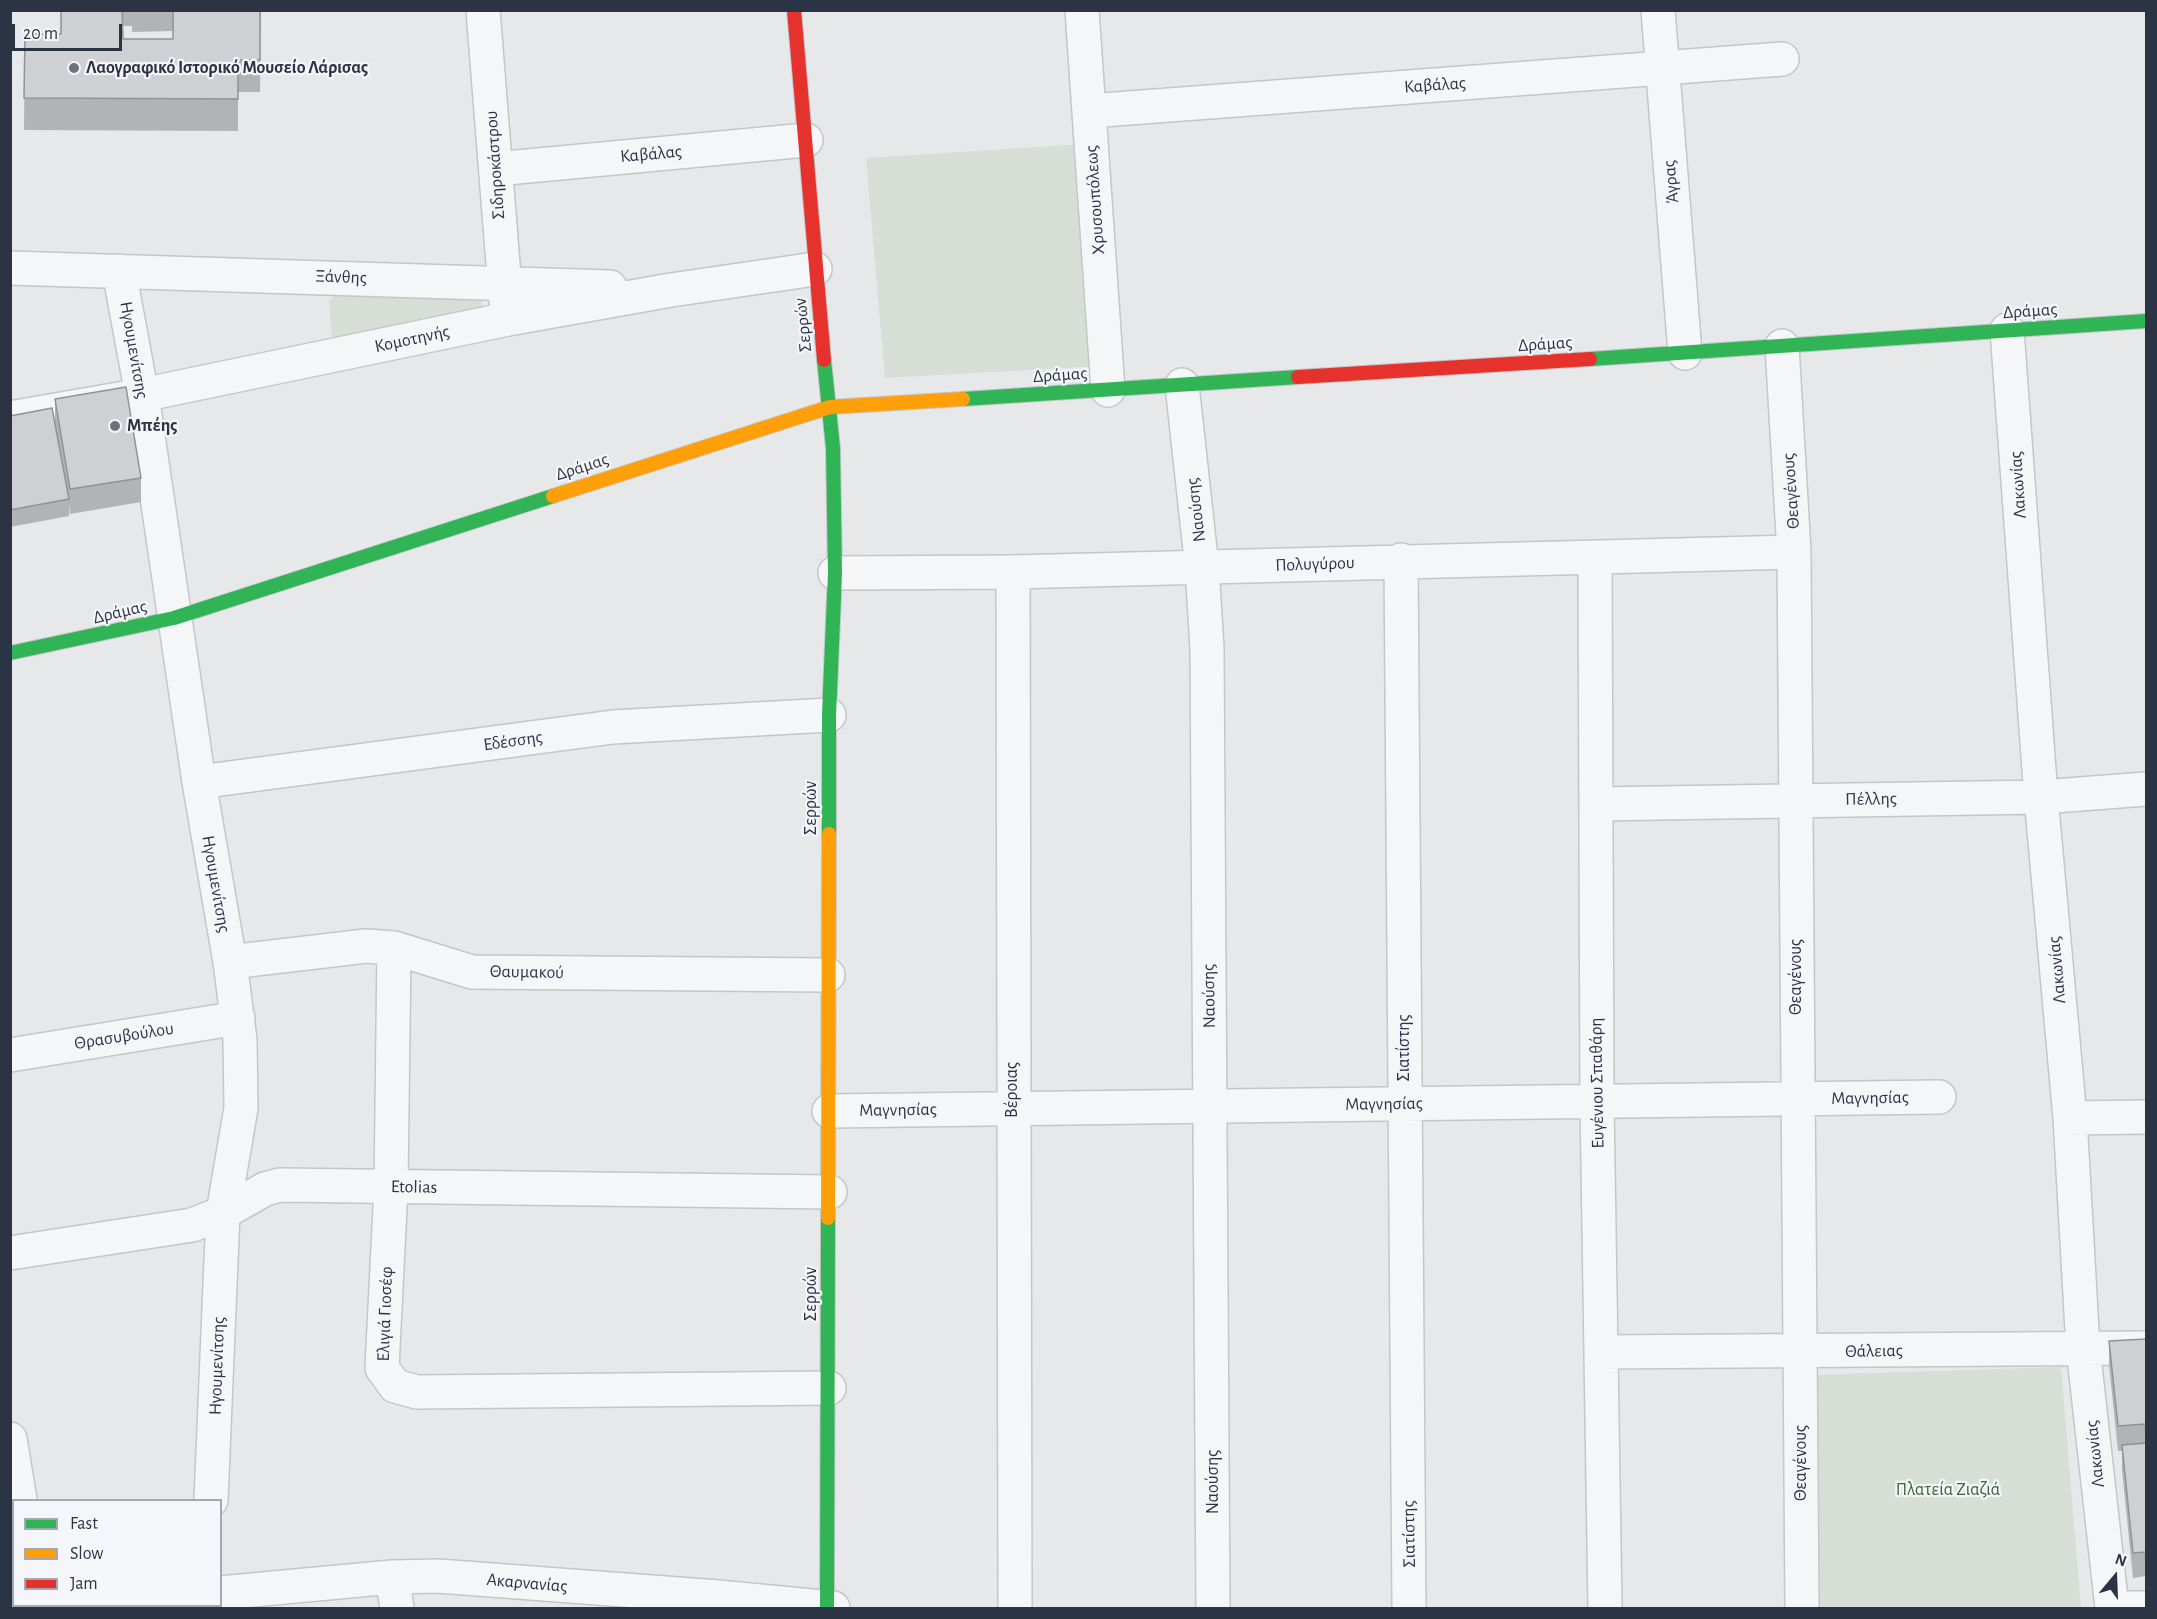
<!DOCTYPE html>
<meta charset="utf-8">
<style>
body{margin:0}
#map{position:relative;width:2157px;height:1619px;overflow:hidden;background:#e6e8ea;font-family:"Alegreya Sans",sans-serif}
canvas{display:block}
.frame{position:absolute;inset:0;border:12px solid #2b3445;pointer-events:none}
.legend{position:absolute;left:12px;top:1499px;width:210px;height:108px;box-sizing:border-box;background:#f4f6f9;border:2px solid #a4a8b1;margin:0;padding:8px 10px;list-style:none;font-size:18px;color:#2b3445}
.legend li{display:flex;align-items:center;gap:12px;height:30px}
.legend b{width:30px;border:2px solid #a4a8b1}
.north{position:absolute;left:2085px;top:1547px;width:60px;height:60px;-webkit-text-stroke:4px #f4f6f9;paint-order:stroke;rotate:19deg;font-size:16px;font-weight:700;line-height:24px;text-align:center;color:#2b3445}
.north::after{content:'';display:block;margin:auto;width:21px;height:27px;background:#2b3445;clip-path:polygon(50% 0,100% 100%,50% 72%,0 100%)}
.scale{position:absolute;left:12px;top:24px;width:110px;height:27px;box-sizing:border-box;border:3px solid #2b3445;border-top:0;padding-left:8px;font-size:18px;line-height:21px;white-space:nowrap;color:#2b3445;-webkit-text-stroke:4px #f4f6f9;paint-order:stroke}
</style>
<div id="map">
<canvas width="2157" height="1619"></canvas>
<div class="frame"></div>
<ul class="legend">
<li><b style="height:8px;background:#30b455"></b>Fast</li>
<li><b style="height:8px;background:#ff9f0a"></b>Slow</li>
<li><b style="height:8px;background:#e5322d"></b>Jam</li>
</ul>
<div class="north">N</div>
<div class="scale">20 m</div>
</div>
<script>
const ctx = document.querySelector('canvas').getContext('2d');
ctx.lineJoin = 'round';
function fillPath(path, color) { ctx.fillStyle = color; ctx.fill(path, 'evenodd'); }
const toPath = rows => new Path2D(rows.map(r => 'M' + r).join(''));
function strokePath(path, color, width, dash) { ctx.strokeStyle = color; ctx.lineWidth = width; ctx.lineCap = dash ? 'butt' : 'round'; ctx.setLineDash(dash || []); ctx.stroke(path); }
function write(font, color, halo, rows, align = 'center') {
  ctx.font = font + ' "Alegreya Sans",sans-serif'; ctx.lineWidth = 4.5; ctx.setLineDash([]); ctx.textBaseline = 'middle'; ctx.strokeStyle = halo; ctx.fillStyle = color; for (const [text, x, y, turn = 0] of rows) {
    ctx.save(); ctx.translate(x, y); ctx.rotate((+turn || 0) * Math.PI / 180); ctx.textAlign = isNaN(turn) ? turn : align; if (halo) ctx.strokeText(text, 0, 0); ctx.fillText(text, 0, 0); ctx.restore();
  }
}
const green = toPath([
 [1084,144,1099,366,885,378,866,158],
 [340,291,480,298,482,302,481,310,336,338,332,336,329,301],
 [2061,1367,2081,1608,1816,1608,1812,1375]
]);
const street = toPath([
 [483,10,506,302],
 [1082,10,1108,390],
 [1658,10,1685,353],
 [1089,111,1782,59],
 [496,169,806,140],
 [10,268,610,287],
 [119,271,142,395,199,782,230,962,240,1040,241,1108,223,1213,211,1500],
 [2007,330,2041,797,2070,1118,2083,1348,2112,1608],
 [1782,346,1794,552,1802,1608],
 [1182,385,1202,568,1207,648,1213,1608],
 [10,418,142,395,508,319,671,290,815,269],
 [1595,557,1597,1101,1605,1608],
 [1401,560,1409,1608],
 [1013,572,1015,1608],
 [835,573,1013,572,1794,552],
 [199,782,613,727,829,715],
 [1596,804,2041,797,2146,789],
 [394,948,391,1187,382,1368,395,1386,417,1392,829,1388],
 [230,962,366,946,394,948,472,972,828,975],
 [10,1055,238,1018],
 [829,1111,1939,1097],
 [2070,1118,2146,1117],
 [10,1253,192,1225,223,1213,265,1189,280,1185,830,1192],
 [1602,1352,2146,1348],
 [10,1439,20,1500],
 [392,1577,397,1608],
 [220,1593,392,1577,438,1576,718,1597,833,1608],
 [36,1606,36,1608],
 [128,1608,144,1606],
 [2118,1608,2146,1608]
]);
const fast = toPath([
 [1590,359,2146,321],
 [824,360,833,448,835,573,829,715,829,834],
 [963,399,1298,377],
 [10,653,174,618,553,496],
 [827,1608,828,1218]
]);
const slow = toPath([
 [553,496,830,407,963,399],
 [828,1218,829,834]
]);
const jam = toPath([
 [794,10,824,360],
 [1298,377,1590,359]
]);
const wall = toPath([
 [61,10,261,10,260,92,238,92,238,131,24,130,25,34,61,34],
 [122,26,132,26,132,32,173,31,173,39,123,39],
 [55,399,141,478,141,502,70,514,69,504,69,516,10,527,10,416,61,457,55,423],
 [2146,1339,2146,1576,2133,1578,2122,1470,2122,1451,2118,1451,2109,1365,2109,1341]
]);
const building = toPath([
 [61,10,122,10,123,39,173,39,173,10,260,10,260,60,238,60,238,99,24,98,25,34,61,34,61,10],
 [126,387,141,478,70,489,55,399,126,387],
 [52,408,69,499,10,510,10,416,52,408],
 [2146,1339,2146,1424,2118,1426,2109,1341,2146,1339],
 [2146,1443,2146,1552,2133,1553,2122,1445,2146,1443]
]);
const markers = [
 [74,68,6,"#6c737f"],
 [115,426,6,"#6c737f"]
];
const poiNames = [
 ["Λαογραφικό Ιστορικό Μουσείο Λάρισας",86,68],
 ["Μπέης",127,426]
];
const streetNames = [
 ["Καβάλας",1435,85,-4],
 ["Καβάλας",651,154,-5],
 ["Σιδηροκάστρου",495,165,-94],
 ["Άγρας",1671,182,-95],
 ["Χρυσουπόλεως",1095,200,-94],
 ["Ξάνθης",341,277,2],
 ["Δράμας",2030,311,-4],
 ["Σερρών",803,325,-96],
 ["Κομοτηνής",412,339,-12],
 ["Δράμας",1545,344,-4],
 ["Ηγουμενίτσης",134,350,80],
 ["Δράμας",1060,375,-4],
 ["Δράμας",582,467,-18],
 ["Λακωνίας",2018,485,-94],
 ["Θεαγένους",1791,491,-94],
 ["Ναούσης",1196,510,-97],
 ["Πολυγύρου",1315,564,-2],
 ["Δράμας",120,612,-13],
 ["Εδέσσης",513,741,-8],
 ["Πέλλης",1871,799,-1],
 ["Σερρών",811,808,-90],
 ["Ηγουμενίτσης",216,884,80],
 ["Λακωνίας",2057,970,-95],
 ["Θαυμακού",527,972,1],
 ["Θεαγένους",1796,977,-90],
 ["Ναούσης",1209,996,-91],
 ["Θρασυβούλου",124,1036,-9],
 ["Σιατίστης",1404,1048,-90],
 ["Ευγένιου Σπαθάρη",1597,1083,-91],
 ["Βέροιας",1012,1090,-90],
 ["Μαγνησίας",1870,1098,-1],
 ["Μαγνησίας",1384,1104,-1],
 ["Μαγνησίας",898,1110,-1],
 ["Etolias",414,1187,1],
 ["Σερρών",811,1294,-90],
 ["Ελιγιά Γιοσέφ",385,1314,-88],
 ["Θάλειας",1874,1351,-1],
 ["Ηγουμενίτσης",217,1366,-88],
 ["Λακωνίας",2095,1454,-96],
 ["Θεαγένους",1801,1463,-90],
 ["Ναούσης",1213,1482,-90],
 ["Σιατίστης",1409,1534,-91],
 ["Ακαρνανίας",527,1583,5]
];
const parkNames = [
 ["Πλατεία Ζιαζιά",1948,1490]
];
fillPath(green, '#d6ded6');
strokePath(street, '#c4c6c8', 36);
strokePath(fast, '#c4c6c8', 16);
strokePath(slow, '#c4c6c8', 16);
strokePath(jam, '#c4c6c8', 16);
strokePath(street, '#f5f6f7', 33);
strokePath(fast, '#30b455', 14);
strokePath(slow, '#ff9f0a', 14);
strokePath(jam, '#e5322d', 14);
fillPath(wall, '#b1b3b5');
fillPath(building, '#ced0d3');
strokePath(building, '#909294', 1.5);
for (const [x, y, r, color] of markers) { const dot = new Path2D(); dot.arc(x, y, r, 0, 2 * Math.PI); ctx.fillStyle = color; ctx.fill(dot); strokePath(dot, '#f4f6f9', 2); }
write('bold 18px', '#2b3445', '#f4f6f9', poiNames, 'left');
write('18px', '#2b3445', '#f4f6f9', streetNames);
write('18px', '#3f6138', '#f4f6f9', parkNames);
</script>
